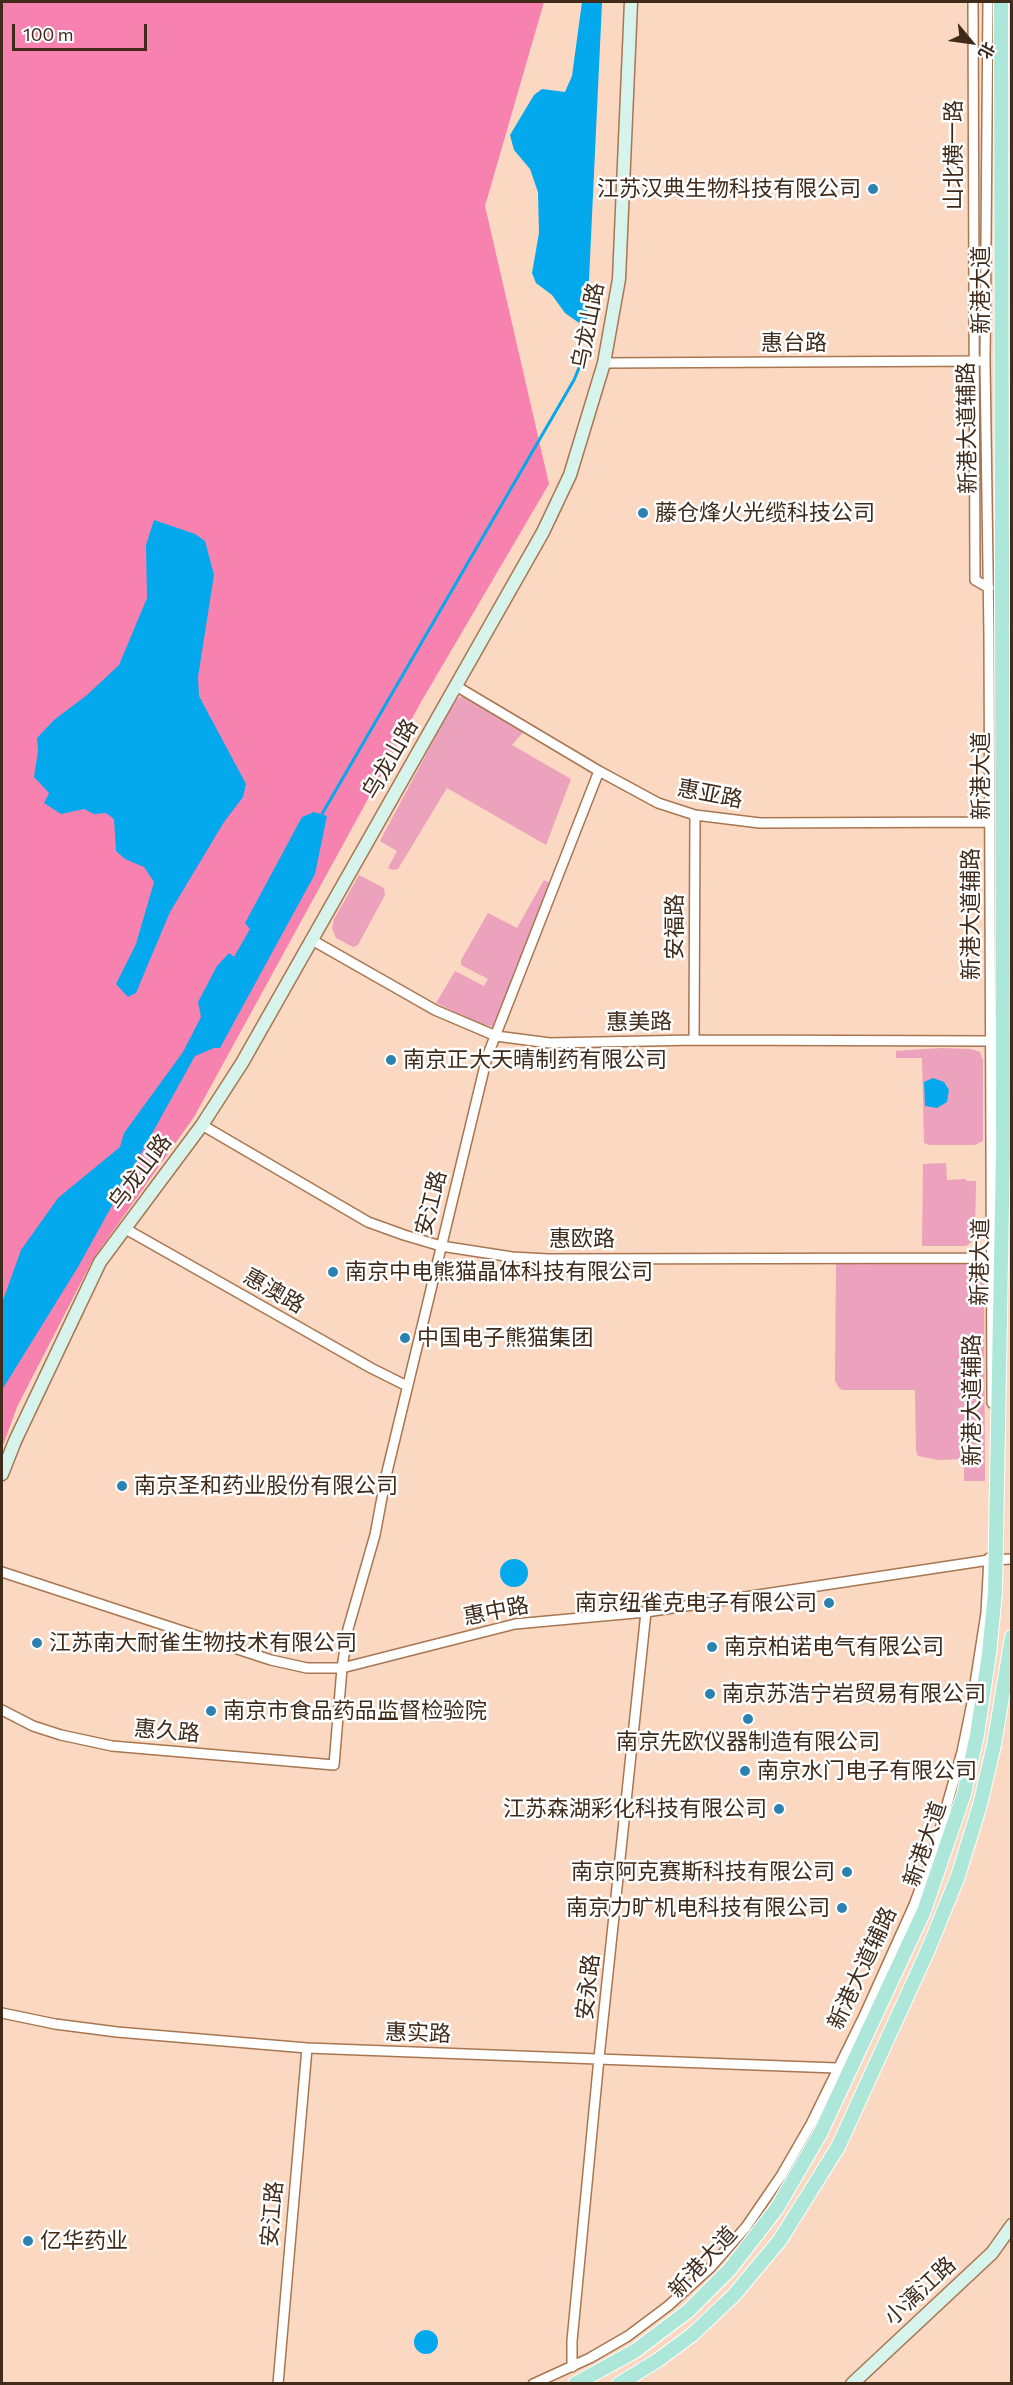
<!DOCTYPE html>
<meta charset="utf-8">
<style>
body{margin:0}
#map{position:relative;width:1013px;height:2385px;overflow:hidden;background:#fad8c1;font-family:Commissioner,"Noto Sans SC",sans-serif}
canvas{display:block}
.frame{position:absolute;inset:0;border:3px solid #402b1b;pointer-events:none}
.north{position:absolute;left:941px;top:12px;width:60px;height:60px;-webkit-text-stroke:4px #fff;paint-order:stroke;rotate:119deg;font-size:16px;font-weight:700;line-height:24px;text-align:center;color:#402b1b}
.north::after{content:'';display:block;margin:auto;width:21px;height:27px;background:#402b1b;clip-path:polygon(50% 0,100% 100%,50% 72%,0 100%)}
.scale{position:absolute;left:12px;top:24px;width:135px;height:27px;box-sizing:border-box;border:3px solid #402b1b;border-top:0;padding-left:8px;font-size:18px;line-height:21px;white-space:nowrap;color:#402b1b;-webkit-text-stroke:4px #fff;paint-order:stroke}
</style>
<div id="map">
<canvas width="1013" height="2385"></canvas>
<div class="frame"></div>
<div class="north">北</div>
<div class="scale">100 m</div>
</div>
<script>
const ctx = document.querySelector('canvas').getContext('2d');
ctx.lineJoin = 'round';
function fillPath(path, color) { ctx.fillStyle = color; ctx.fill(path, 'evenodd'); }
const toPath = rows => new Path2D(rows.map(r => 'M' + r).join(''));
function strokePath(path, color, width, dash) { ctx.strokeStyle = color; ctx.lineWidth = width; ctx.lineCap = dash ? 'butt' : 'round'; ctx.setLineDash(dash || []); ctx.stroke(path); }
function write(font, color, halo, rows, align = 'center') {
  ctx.font = font + ' Commissioner,"Noto Sans SC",sans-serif'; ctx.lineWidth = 5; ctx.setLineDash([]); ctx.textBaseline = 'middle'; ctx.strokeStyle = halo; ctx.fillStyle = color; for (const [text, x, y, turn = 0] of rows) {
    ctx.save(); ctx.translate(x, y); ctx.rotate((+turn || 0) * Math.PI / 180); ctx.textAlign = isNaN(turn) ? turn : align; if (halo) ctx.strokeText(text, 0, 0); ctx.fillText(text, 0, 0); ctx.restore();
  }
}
const green = toPath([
 [464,696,524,731,512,745,571,779,546,845,447,788,398,869,393,870,388,868,397,851,380,841,447,715,458,698],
 [359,875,384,888,385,895,358,945,353,947,336,938,332,928,334,919],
 [544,880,552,884,499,1020,493,1027,478,1023,436,1003,455,971,484,986,488,979,461,965,461,960,488,913,517,928],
 [942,1048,971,1049,980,1052,983,1060,983,1141,975,1145,930,1145,924,1143,922,1058,896,1058,896,1051],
 [946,1163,947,1180,966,1179,966,1181,976,1181,975,1239,966,1246,922,1246,923,1164],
 [964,1263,979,1268,984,1277,985,1481,964,1481,964,1459,939,1460,918,1456,916,1451,915,1390,843,1390,839,1388,835,1381,836,1264]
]);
const forest = toPath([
 [2,2,544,2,485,206,549,484,421,702,194,1117,93,1259,17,1407,2,1448]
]);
const water = toPath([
 [582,2,602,3,587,322,582,325,565,313,552,295,536,283,532,273,539,233,538,192,530,169,514,150,510,135,534,95,542,89,565,92,572,76],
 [154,520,195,534,205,541,214,575,198,677,199,696,246,784,243,797,224,822,170,912,136,993,128,997,116,984,136,944,154,882,144,867,125,859,116,851,114,819,106,813,94,814,84,809,61,814,44,803,49,793,34,777,38,751,37,738,54,720,87,695,119,665,147,598,146,545],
 [314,812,327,816,315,874,220,1048,214,1048,195,1056,78,1267,2,1390,2,1303,21,1250,58,1198,120,1147,124,1133,183,1052,201,1017,198,1002,217,966,229,953,234,957,250,929,245,923,302,817],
 [933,1078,944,1082,949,1090,947,1102,937,1108,925,1106,924,1082],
 '500 1573a14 14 0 1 1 28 0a14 14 0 1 1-28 0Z',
 '414 2342a12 12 0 1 1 24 0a12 12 0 1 1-24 0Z'
]);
const stream = toPath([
 [322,814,574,380,579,368,582,325]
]);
const street = toPath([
 [973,2,975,580,989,588],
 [988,2,985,361,989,636,992,1403],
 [604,363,979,361],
 [456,686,599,771,658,803,695,815,760,823,989,822],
 [312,940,435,1010,496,1036,550,1043,694,1040,991,1041],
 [694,1040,695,815],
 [202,1125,368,1222,404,1235,441,1246,512,1257,548,1259,992,1258],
 [124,1228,371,1368,407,1386],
 [2,1572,271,1660,307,1668,342,1668,515,1624,646,1612,989,1560,1012,1559],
 [2,1710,33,1726,61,1735,112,1746,334,1765,342,1668,348,1629,375,1535,386,1476,487,1057,599,771],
 [2,2013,55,2024,117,2032,307,2048,836,2068],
 [572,2367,572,2341,599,2058,646,1612],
 [278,2384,307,2048],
 [533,2384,590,2358,628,2336,668,2306,710,2268,746,2227,781,2176,811,2124,864,2016,914,1905,933,1854,962,1752,972,1703,986,1613,989,1558]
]);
const secondary = toPath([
 [2,1474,15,1441,100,1262,202,1125,242,1063,543,532,570,475,604,363,619,279,631,2],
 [852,2384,992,2253,1012,2225]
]);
const primary = toPath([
 [575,2384,635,2351,688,2311,730,2269,777,2208,820,2134,924,1911,964,1794,977,1735,989,1654,995,1593,1003,1150,1001,2],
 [619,2384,658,2360,693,2334,734,2295,780,2240,838,2147,928,1950,958,1876,980,1805,994,1745,1012,1637]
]);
const markers = [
 [873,189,6,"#2b82b1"],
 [643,513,6,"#2b82b1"],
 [391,1060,6,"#2b82b1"],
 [333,1272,6,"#2b82b1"],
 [405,1338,6,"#2b82b1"],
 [122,1486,6,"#2b82b1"],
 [829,1603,6,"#2b82b1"],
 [37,1643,6,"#2b82b1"],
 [712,1647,6,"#2b82b1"],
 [710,1694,6,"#2b82b1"],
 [211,1711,6,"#2b82b1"],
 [748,1719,6,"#2b82b1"],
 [745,1771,6,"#2b82b1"],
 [779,1809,6,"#2b82b1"],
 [847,1872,6,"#2b82b1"],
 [842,1908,6,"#2b82b1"],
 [28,2241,6,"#2b82b1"]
];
const streetNames = [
 ["山北横一路",954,155,-90],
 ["新港大道",981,290,-90],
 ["乌龙山路",588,326,-79],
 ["惠台路",794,343],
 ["新港大道辅路",967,428,-91],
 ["乌龙山路",390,759,-60],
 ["新港大道",981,776,-90],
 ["惠亚路",710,794,11],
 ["新港大道辅路",971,914,-90],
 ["安福路",675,927,-90],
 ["惠美路",639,1022,-1],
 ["乌龙山路",140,1172,-53],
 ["安江路",431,1203,-76],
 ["惠欧路",582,1239],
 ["新港大道",980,1262,-89],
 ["惠澳路",274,1291,30],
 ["新港大道辅路",972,1400,-90],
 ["惠中路",496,1611,-11],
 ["惠久路",167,1731,5],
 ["新港大道",925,1844,-71],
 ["新港大道辅路",862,1968,-65],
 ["安永路",588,1987,-84],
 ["惠实路",418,2033,2],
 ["安江路",272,2214,-85],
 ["新港大道",703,2262,-47],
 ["小漓江路",920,2291,-43]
];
const poiNames = [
 ["江苏汉典生物科技有限公司",861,189,"right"],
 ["藤仓烽火光缆科技公司",655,513],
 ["南京正大天晴制药有限公司",403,1060],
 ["南京中电熊猫晶体科技有限公司",345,1272],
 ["中国电子熊猫集团",417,1338],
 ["南京圣和药业股份有限公司",134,1486],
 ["南京纽雀克电子有限公司",817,1603,"right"],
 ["江苏南大耐雀生物技术有限公司",49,1643],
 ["南京柏诺电气有限公司",724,1647],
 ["南京苏浩宁岩贸易有限公司",722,1694],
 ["南京市食品药品监督检验院",223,1711],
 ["南京先欧仪器制造有限公司",748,1742,"center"],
 ["南京水门电子有限公司",757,1771],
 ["江苏森湖彩化科技有限公司",767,1809,"right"],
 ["南京阿克赛斯科技有限公司",835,1872,"right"],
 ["南京力旷机电科技有限公司",830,1908,"right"],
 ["亿华药业",40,2241]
];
fillPath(green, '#eca1bc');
fillPath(forest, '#f782b0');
fillPath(water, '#03a8ed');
strokePath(stream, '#03a8ed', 3);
strokePath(street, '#a87651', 12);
strokePath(secondary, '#a87651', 15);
strokePath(primary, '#fff', 16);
strokePath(street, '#fff', 9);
strokePath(secondary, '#d6f3ec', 12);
strokePath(primary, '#ade7da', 14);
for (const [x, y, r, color] of markers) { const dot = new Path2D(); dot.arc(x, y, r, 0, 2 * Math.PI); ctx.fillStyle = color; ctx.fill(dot); strokePath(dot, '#fff', 2); }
write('22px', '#402b1b', '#fff', streetNames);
write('22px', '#402b1b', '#fff', poiNames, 'left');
</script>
